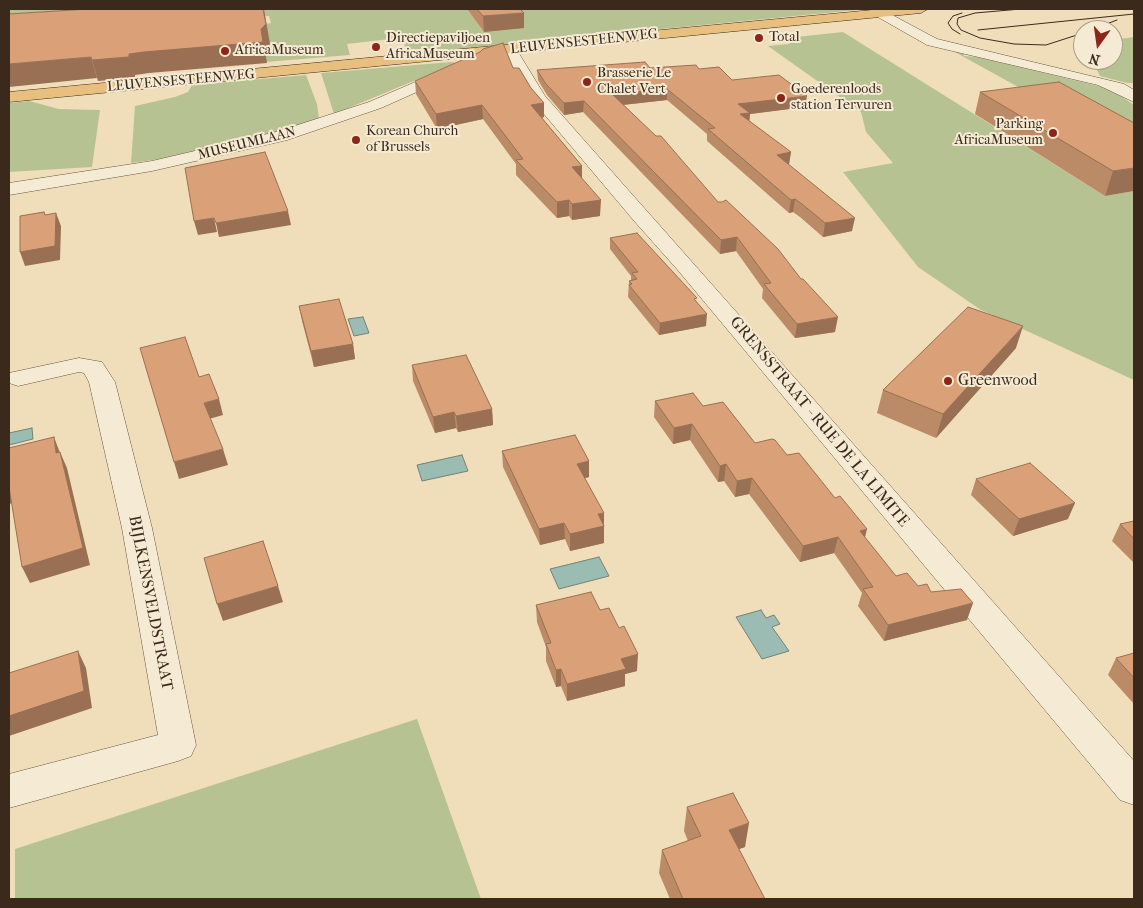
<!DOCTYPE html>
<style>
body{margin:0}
#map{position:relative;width:1143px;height:908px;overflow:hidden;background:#f0debb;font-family:"IM FELL French Canon",serif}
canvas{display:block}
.frame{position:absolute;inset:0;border:10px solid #3b291c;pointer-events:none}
.north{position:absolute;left:1073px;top:20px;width:50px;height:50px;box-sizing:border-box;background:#f5ead3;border:1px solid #ab9d8a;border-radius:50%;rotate:194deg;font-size:14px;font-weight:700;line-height:20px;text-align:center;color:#3b291c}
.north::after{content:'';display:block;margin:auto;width:18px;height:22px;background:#8f2418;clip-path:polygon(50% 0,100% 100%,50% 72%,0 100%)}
</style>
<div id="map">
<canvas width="1143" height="908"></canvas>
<div class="frame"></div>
<div class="north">N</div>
</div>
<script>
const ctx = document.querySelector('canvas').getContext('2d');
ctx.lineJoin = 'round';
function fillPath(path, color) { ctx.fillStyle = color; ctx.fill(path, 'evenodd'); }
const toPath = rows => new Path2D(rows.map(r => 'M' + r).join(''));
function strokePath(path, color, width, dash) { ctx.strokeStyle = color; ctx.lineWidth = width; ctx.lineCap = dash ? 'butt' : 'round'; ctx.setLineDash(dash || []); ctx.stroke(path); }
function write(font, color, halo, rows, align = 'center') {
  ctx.font = font + ' "IM FELL French Canon",serif'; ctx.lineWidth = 4; ctx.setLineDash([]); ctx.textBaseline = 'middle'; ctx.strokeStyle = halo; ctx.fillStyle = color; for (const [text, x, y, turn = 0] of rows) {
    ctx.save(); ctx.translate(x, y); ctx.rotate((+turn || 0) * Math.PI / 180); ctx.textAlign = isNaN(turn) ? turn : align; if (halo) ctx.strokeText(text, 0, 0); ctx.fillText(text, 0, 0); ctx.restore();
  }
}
const green = toPath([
 [9,9,467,9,484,32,524,28,508,9,867,9,456,49,407,49,401,39,390,39,347,44,350,55,266,62,265,24,271,23,269,16,9,34],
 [843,32,1105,196,1134,191,1134,380,981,310,918,267,843,172,893,163,866,132,861,112,768,46,789,44,796,37],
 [1134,37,1134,83,1127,83,1100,76,1092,60,1113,60,1113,40],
 [953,51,964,54,964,56,977,57,1111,89,1134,105,1134,151],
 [451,62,457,63,334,114,321,73],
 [306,75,317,104,319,119,259,137,160,159,131,163,135,106,175,97,188,92,192,85],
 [29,101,59,109,100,110,92,167,9,172,9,103],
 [417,719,481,899,15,899,15,849]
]);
const water = toPath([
 [363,317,369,333,354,336,348,319,363,317],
 [32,428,33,439,9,445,9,433,32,428],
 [462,455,468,471,422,481,417,465,462,455],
 [599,557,609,576,559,589,550,569,599,557],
 [761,610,766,618,774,615,780,624,772,627,789,651,762,659,736,617,761,610]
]);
const minor = toPath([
 [881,9,937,39,1124,84,1134,90,1134,102,1098,85,927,45,876,16,874,13,876,10,881,9],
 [450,67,455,69,458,72,455,75,381,108,287,140,152,171,9,195,9,183,152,161,276,132,369,102,450,67],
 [79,358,102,362,115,382,152,528,196,745,191,756,178,761,9,808,9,774,158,735,122,528,89,382,84,373,79,372,18,386,9,383,9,373,79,358]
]);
const tertiary = toPath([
 [510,46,515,47,545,96,1134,761,1134,805,1120,800,676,268,635,222,533,101,503,50,505,47,510,46]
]);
const primary = toPath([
 [883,9,928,9,921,13,9,102,9,92,883,9]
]);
const tram = toPath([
 [1021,9,975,13,958,18,957,24,961,30,980,38,1014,44,1046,45,1083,33],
 [978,30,1134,14],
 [1091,30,1117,20],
 [960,34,952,29,948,23,953,16,962,13]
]);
const wall = toPath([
 [467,9,520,9,524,13,524,28,484,32],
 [513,68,544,103,544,117,542,118,582,166,582,178,600,216,572,220,569,216,557,218,516,175,516,164,483,119,437,129,416,94,415,81],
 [650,68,699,69,805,107,750,114,749,121,791,152,789,164,788,164,852,231,823,237,800,217,793,212,789,213,707,141,707,134,667,100,623,105,718,202,835,332,795,338,762,298,763,289,736,251,720,254,583,112,564,115,547,95,538,80,537,70],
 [980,92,1134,123,1105,196,975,114],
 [610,238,697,302,706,326,659,335,628,297,629,281,631,280,631,276,610,249],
 [299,306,353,344,355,359,314,367,302,321],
 [1016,348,936,438,877,413,883,390],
 [412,365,492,409,493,425,458,432,456,428,435,433,413,381],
 [655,401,703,406,755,443,787,455,865,538,896,576,931,592,967,620,884,641,858,606,862,593,834,553,800,562,749,494,735,497,724,481,718,482,690,440,673,444,654,417],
 [502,451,589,477,585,478,604,525,604,543,570,551,565,539,540,545,503,467],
 [976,479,1068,519,1013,536,971,495],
 [1134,521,1134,563,1112,541,1120,524],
 [536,605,600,610,637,671,625,674,625,686,567,701,561,686,556,687,546,661,546,647,537,622],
 [1134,653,1134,704,1108,675,1116,658],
 [687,807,745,847,739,849,765,899,670,899,659,873,662,850,688,841,684,831]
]);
const shadedWall = toPath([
 [264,9,270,44,265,49,267,63,149,73,135,75,135,78,98,81,92,60,129,54,261,29],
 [524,13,524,28,484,32,483,16],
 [91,57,97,78,9,87,9,64],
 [667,89,667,100,612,106,612,94],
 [807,96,805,107,750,114,749,125,739,126,738,104],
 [584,101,583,112,564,115,564,103],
 [544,103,544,117,531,119,531,105],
 [482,105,483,119,437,129,436,114],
 [791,152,789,164,776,167,777,155],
 [582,166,582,181,572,167],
 [1134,168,1134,191,1105,196,1113,171],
 [795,199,793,212,789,213,791,200],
 [569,200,569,216,557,218,557,202],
 [601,200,600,216,572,220,572,204],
 [288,211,291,225,219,237,216,223],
 [56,213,61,226,60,260,25,266,20,252],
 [214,218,217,232,198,235,194,221],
 [855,218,852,231,823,237,825,223],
 [737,237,736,251,720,254,721,240],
 [707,314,706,326,659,335,660,323],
 [838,317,835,332,795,338,797,324],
 [1023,326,1016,348,936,438,943,414],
 [353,344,355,359,314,367,311,351],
 [219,399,223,415,209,419,204,403],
 [492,409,493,425,458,432,456,416],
 [454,412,456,428,435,433,433,417],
 [692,424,690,440,673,444,674,428],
 [54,437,60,453,56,453],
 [223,449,228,465,179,479,174,462],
 [60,452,67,468,90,565,30,583,22,567],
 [589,461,589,477,577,480,577,464],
 [726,464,724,481,718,482,720,466],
 [752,478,749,494,735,497,737,481],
 [9,486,16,502,9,504],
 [1075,503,1068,519,1013,536,1019,519],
 [604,513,604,543,570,551,570,534,598,514],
 [564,523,565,539,540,545,539,529],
 [867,529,863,546,860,531],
 [838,537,834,553,800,562,803,546],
 [278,586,283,602,223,621,217,604],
 [973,603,967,620,884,641,888,625],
 [78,651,86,668,92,708,9,736,9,716],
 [638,654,637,671,625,674,625,686,567,701,567,684,621,659],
 [561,669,561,686,556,687,556,670],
 [749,823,745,847,725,854,729,830]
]);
const building = toPath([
 [89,9,263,9,266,24,261,29,263,42,144,52,129,54,129,57,92,60,91,57,9,64,9,14,89,9],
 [477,9,520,9,524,13,483,16,477,9],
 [503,43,513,68,519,68,531,88,544,103,531,105,582,166,572,167,601,200,572,204,569,200,557,202,516,160,523,159,482,105,436,114,415,81,480,52,483,49,503,43],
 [645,62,650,68,696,65,699,69,719,67,732,80,779,75,807,96,738,104,750,113,740,114,791,152,777,155,855,218,825,223,802,204,795,199,791,200,708,129,715,128,667,89,612,94,656,136,661,136,718,202,722,202,726,200,778,249,801,279,803,279,838,317,797,324,764,284,771,283,737,237,721,240,584,101,564,103,546,84,537,70,645,62],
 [1059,82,1134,123,1134,168,1113,171,980,92,1059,82],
 [265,152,288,211,216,223,214,218,194,221,185,168,265,152],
 [44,212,45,215,56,213,55,246,20,252,20,216,44,212],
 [637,233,697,298,694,299,707,314,660,323,629,285,632,284,629,281,637,279,632,273,638,272,610,238,637,233],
 [339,299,353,344,311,351,299,306,339,299],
 [968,307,1023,326,943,414,883,390,968,307],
 [185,337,199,377,209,374,219,399,204,403,223,449,174,462,140,348,185,337],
 [466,355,492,409,456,416,454,412,433,417,412,365,466,355],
 [693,393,703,406,723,402,755,443,772,439,775,440,787,455,799,453,835,498,840,496,867,529,860,531,896,576,907,573,918,586,927,584,931,592,961,589,973,603,888,625,863,589,873,587,838,537,803,546,752,478,737,481,726,464,720,466,692,424,674,428,655,401,693,393],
 [575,435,589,461,577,464,604,513,598,514,604,526,570,534,564,523,539,529,502,451,575,435],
 [54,437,56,453,60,452,83,548,22,567,9,487,9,448,54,437],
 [1030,463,1075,503,1019,519,976,479,1030,463],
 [1134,521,1134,539,1120,524,1134,521],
 [263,541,278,586,217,604,204,558,263,541],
 [591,592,600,610,609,608,619,628,624,626,638,654,621,659,626,669,567,684,561,669,556,670,546,644,551,643,536,605,591,592],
 [78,651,84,691,9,716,9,673,78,651],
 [1134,653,1134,678,1116,658,1134,653],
 [733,793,749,823,729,830,765,899,683,899,662,850,701,836,687,807,733,793]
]);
const markers = [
 [759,38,5,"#8f2418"],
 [376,47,5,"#8f2418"],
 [225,51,5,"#8f2418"],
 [587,82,5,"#8f2418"],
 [781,98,5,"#8f2418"],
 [1053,133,5,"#8f2418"],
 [356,140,5,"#8f2418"],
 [948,381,5,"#8f2418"]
];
const farPoinames = [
 ["Total",769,38],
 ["Directiepaviljoen",386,39],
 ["AfricaMuseum",386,55],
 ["AfricaMuseum",235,51],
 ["Brasserie Le",597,74],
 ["Chalet Vert",597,90],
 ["Goederenloods",791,90],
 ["station Tervuren",791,106],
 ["Parking",1043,125,"right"],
 ["AfricaMuseum",1043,141,"right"],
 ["Korean Church",366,132],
 ["of Brussels",366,148]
];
const farStreetnames = [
 ["LEUVENSESTEENWEG",584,42,-6],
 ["LEUVENSESTEENWEG",181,81,-5],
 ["MUSEUMLAAN",247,144,-14]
];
const poiNames = [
 ["Greenwood",958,381]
];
const streetNames = [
 ["GRENSSTRAAT - RUE DE LA LIMITE",819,422,50],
 ["BIJLKENSVELDSTRAAT",150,603,79]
];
fillPath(green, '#b7c292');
fillPath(water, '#9abcb3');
strokePath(water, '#748177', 1);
strokePath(minor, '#685644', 1);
strokePath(tertiary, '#685644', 1);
strokePath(primary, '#3b291c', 1);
fillPath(minor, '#f5ead3');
fillPath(tertiary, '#f5ead3');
fillPath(primary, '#e8bf7e');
strokePath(tram, '#3b291c', 1);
fillPath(wall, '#bb8a66');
fillPath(shadedWall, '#997053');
fillPath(building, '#daa077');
strokePath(building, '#997053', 1);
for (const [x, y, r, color] of markers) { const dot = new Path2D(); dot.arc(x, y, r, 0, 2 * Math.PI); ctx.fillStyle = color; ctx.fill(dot); strokePath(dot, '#f5ead3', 2); }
write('14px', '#3b291c', '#f5ead3', farPoinames, 'left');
write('14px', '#3b291c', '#f5ead3', farStreetnames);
write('16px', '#3b291c', '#f5ead3', poiNames, 'left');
write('16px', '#3b291c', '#f5ead3', streetNames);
</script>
